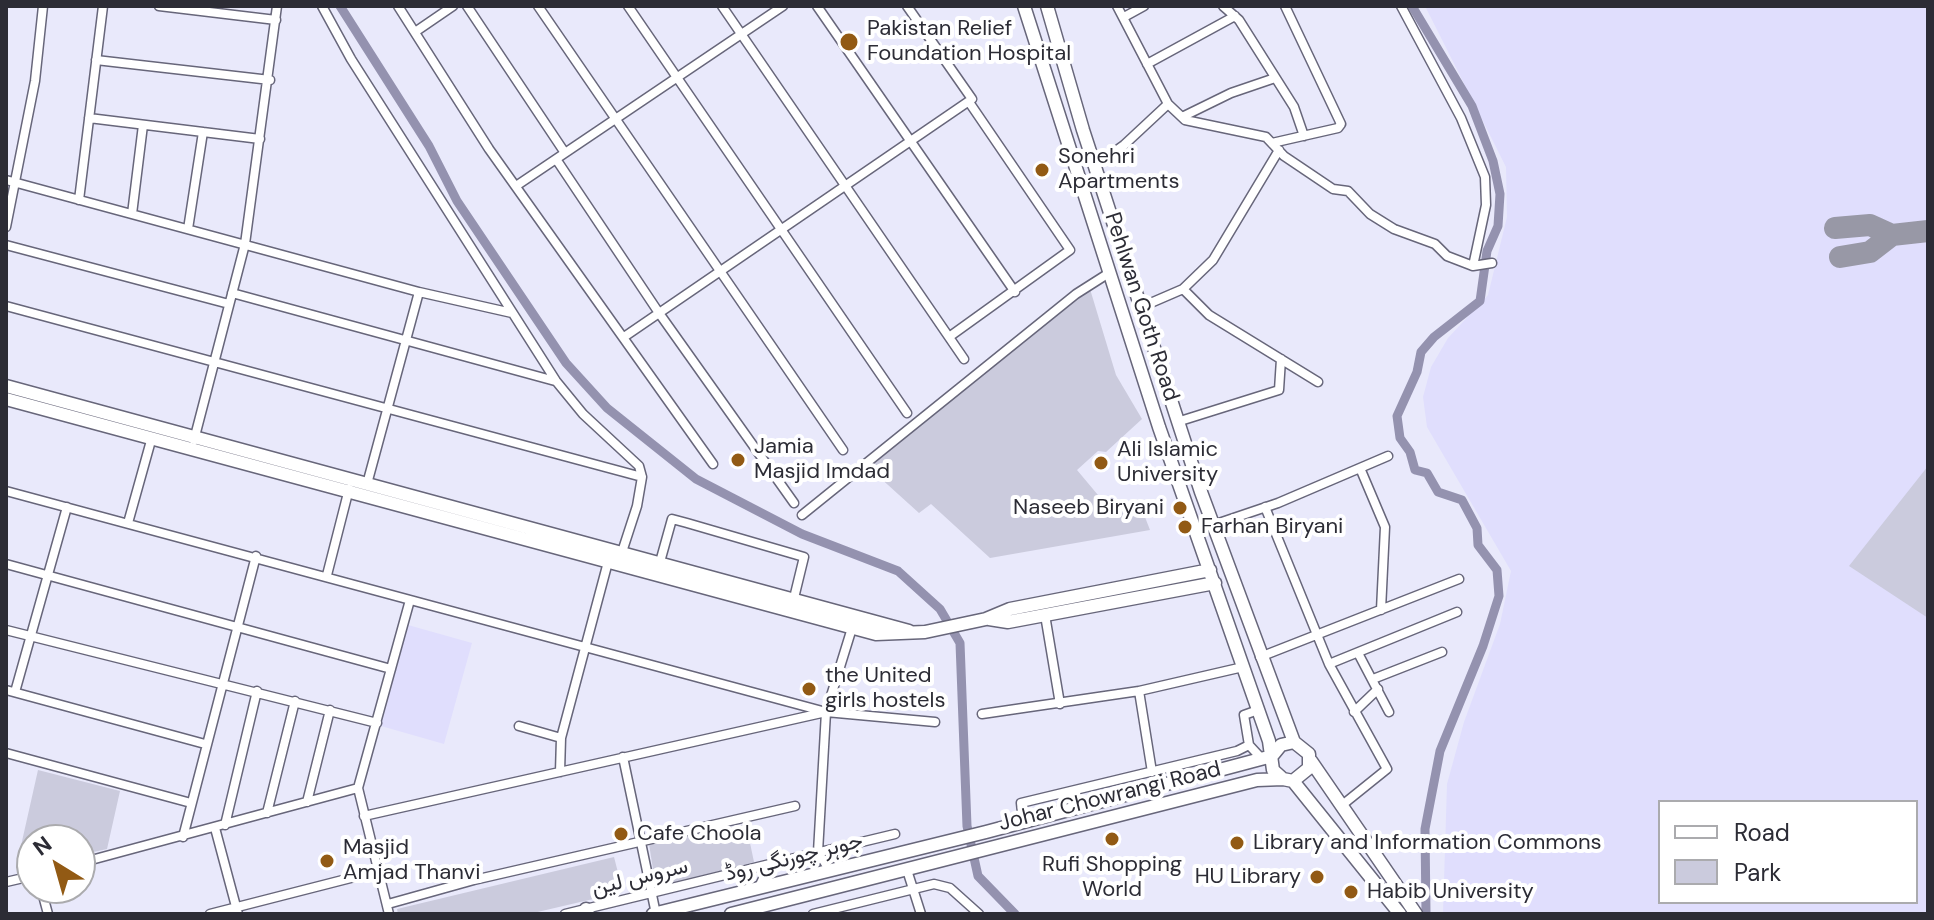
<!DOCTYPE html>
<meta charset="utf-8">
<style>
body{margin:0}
#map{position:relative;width:1934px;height:920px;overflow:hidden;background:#e9e9fb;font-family:"DM Sans",sans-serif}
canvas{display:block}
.frame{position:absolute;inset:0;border:8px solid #2c2c35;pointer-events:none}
.legend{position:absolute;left:1658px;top:800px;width:260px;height:104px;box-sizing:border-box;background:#fff;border:2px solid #ababae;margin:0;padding:10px 14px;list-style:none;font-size:24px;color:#2c2c35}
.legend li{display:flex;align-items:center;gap:16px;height:40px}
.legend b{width:40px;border:2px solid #ababae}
.north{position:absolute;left:16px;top:824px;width:80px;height:80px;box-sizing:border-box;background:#fff;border:2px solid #ababae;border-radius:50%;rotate:323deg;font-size:22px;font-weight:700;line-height:32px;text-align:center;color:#2c2c35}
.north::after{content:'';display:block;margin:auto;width:28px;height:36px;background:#925a14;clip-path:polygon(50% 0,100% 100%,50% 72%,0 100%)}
</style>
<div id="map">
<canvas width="1934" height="920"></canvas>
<div class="frame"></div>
<ul class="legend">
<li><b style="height:10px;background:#fff"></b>Road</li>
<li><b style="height:22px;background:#cbcbdd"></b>Park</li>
</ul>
<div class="north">N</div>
</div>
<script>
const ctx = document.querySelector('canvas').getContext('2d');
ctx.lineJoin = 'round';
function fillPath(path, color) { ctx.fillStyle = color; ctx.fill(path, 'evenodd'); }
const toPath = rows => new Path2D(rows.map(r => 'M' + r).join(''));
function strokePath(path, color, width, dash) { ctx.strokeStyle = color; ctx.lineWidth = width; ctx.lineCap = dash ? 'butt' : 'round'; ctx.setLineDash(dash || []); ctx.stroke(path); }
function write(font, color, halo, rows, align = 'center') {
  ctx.font = font + ' "DM Sans",Vazirmatn,sans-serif'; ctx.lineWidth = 8; ctx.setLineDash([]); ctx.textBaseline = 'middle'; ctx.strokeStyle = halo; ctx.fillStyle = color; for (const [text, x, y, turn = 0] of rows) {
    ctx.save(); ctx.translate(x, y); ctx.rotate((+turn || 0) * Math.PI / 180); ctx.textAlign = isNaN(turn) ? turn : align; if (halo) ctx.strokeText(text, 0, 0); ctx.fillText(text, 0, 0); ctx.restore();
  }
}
const built = toPath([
 [1425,6,1928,6,1928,914,1443,914,1447,784,1464,722,1500,624,1511,571,1427,427,1423,397,1431,367,1448,338,1488,295,1507,217,1506,167],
 [1660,802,1916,802,1916,902,1660,902],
 [408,625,472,643,444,744,381,726]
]);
const green = toPath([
 [1090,289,1116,375,1142,419,1106,452,1098,451,1077,470,1103,501,1112,497,1122,508,1138,499,1150,530,990,558,931,504,919,513,867,466],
 [1928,466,1928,618,1849,566],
 [38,770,120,791,107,849,80,855,80,840,32,840,32,865,16,868],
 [746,824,754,862,656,888,649,844],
 [614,857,623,892,529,914,398,914,397,909]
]);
const canal = toPath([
 [340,6,429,146,457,201,566,363,607,408,696,479,802,534,898,571,940,609,960,643,967,826,978,876,1015,914],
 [1412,6,1472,106,1493,161,1500,194,1498,226,1487,251,1480,301,1434,337,1421,352,1417,372,1397,416,1400,438,1410,452,1415,470,1427,473,1438,492,1462,500,1477,528,1478,545,1497,570,1499,596,1483,646,1440,751,1425,829,1426,914]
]);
const taxiway = toPath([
 [1835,228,1870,225,1892,235,1928,231],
 [1840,257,1870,252,1892,235]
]);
const street = toPath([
 [159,6,276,20],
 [322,6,351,59,556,381,583,414,639,466,642,477,637,506,622,552],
 [398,6,489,149,713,464],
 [467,6,565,153],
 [538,6,843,450],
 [628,6,907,413],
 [722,6,964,359],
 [817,6,1015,292],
 [1117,6,1168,104,1185,120,1266,137,1284,156,1333,189,1348,191,1370,214,1394,229,1435,244,1447,256,1473,266,1492,263],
 [1223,6,1239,20,1294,107,1304,136],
 [1401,6,1461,118,1485,177,1486,205,1473,266],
 [1124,17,1144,6],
 [415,32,453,6],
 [96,60,270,80],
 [1147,64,1235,16],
 [1182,117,1231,93,1275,78],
 [89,118,260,139],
 [1272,143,1338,128,1341,124,1285,6],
 [556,159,659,313,794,503],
 [1095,166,1124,145,1168,104],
 [6,180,419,292,512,313],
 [516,186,783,6],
 [79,200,103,6],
 [132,214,143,125],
 [6,227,35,81,43,6],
 [188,229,203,132],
 [6,245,229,304],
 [1183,289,1209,315,1318,382],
 [232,293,555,381],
 [6,306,642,477],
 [1139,308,1183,289,1213,260,1279,150],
 [624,337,972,99,907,6],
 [949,337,1070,250,969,102],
 [1177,422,1279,390,1281,359],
 [194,440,245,244,277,6],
 [1360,468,1385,527,1381,610],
 [367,484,419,292],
 [6,491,826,712],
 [1265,507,1329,664,1387,769,1341,806],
 [802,515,1076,294,1109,273],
 [128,523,152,437],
 [1213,525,1278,503,1388,456],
 [660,562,672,519,687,523,804,557,794,598],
 [6,564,391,669],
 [327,575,349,489],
 [1045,615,1060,704],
 [6,630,377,723],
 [1358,653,1389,712],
 [1260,657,1459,579],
 [1329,664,1457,612],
 [1373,679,1442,652],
 [6,690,205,744],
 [1139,691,1243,667],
 [15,692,67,507],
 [1354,712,1378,689],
 [982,714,1139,691,1152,772],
 [519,726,561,738],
 [1249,745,1244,715,1258,710],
 [6,753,191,803],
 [623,757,656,914],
 [560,772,561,738,608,562],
 [307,802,330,710],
 [267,813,295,701],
 [364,816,826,712,935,722],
 [1023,822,1021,803,1237,751,1249,745,1262,759],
 [225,825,257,691],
 [215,828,238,914],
 [183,837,256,556],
 [80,863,358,788],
 [828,868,818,852,826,712,852,628],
 [907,870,921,914],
 [6,882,32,876],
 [759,887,770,864,895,834],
 [41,888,48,914],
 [388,904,474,880,795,806],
 [210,914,378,871],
 [389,914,358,788,410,600],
 [565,914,770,864],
 [813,914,934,884,950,888,979,914]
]);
const secondary = toPath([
 [1024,6,1159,427,1269,741,1273,770,1283,779,1293,781,1309,768,1309,754,1294,742,1281,745,1272,756],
 [1047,6,1083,130,1201,492,1294,742],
 [6,386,909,631],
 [6,399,876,634,925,632,986,619,1010,609,1210,570],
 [989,619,1008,622,1215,583],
 [1311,761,1416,914],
 [1293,781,1400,914],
 [586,909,588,914],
 [653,914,986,832,1272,756],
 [731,914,1257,780,1283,779]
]);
const markers = [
 [849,42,10,"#925a14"],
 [1042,170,8,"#925a14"],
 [738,460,8,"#925a14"],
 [1101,463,8,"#925a14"],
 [1180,508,8,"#925a14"],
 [1185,527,8,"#925a14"],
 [809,689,8,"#925a14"],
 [621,834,8,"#925a14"],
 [1112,839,8,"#925a14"],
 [1237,843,8,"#925a14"],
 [327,861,8,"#925a14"],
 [1317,877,8,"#925a14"],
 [1351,892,8,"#925a14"]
];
const poiNames = [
 ["Pakistan Relief",867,29],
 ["Foundation Hospital",867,54],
 ["Sonehri",1058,157],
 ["Apartments",1058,182],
 ["Jamia",754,447],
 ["Masjid Imdad",754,472],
 ["Ali Islamic",1117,450],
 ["University",1117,475],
 ["Naseeb Biryani",1164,508,"right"],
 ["Farhan Biryani",1201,527],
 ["the United",825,676],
 ["girls hostels",825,701],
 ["Cafe Choola",637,834],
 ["Library and Information Commons",1253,843],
 ["Masjid",343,848],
 ["Amjad Thanvi",343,873],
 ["Rufi Shopping",1112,865,"center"],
 ["World",1112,890,"center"],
 ["HU Library",1301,877,"right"],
 ["Habib University",1367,892]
];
const streetNames = [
 ["Pehlwan Goth Road",1141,307,72],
 ["Johar Chowrangi Road",1110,797,-14],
 ["جوہر چورنگی روڈ",794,858,-14],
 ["سروس لین",640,878,-14]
];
fillPath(built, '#e0defd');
fillPath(green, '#cbcbdd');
strokePath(canal, '#9492af', 9);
strokePath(taxiway, '#9898a6', 22);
strokePath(street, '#67667a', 11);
strokePath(secondary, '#67667a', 15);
strokePath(street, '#fff', 8);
strokePath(secondary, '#fff', 12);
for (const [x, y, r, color] of markers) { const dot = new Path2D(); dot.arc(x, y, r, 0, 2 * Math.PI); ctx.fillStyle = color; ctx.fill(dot); strokePath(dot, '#fff', 3); }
write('22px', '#2c2c35', '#fff', poiNames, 'left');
write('22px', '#2c2c35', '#fff', streetNames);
</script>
